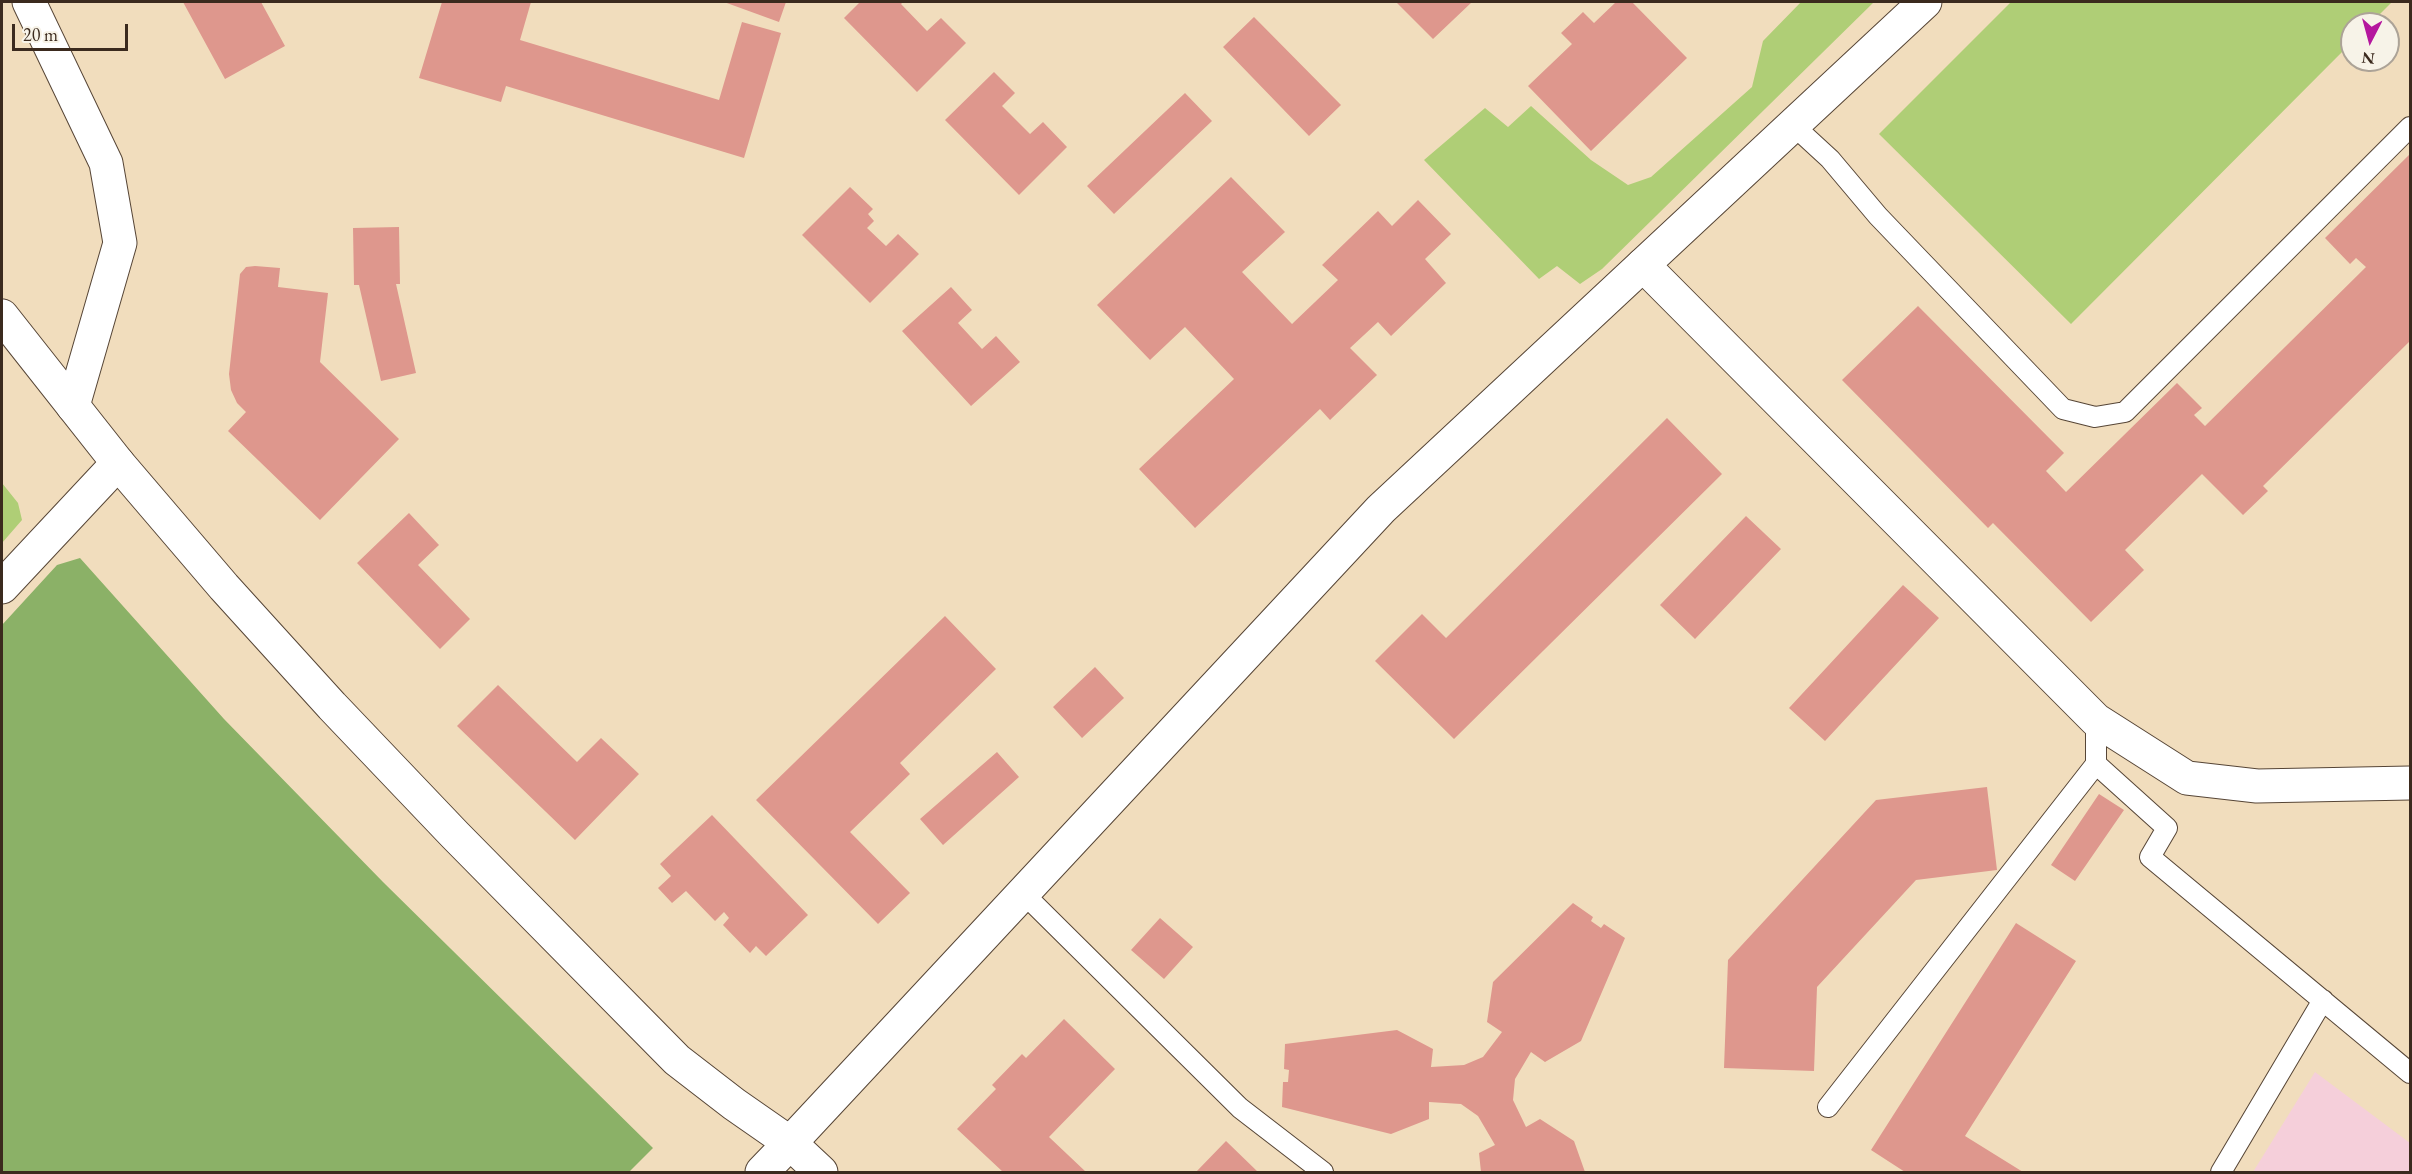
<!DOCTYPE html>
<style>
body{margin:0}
#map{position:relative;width:2412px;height:1174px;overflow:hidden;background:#f1ddbd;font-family:"EB Garamond",serif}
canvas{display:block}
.frame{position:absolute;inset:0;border:3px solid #3b2a1e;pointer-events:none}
.north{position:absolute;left:2340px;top:12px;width:60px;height:60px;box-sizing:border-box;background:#f7f3e8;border:2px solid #aca397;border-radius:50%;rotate:186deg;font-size:16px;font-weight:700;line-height:24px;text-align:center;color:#3b2a1e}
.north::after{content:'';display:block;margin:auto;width:21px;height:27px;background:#b5179e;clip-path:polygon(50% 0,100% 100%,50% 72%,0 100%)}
.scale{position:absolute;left:12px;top:24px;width:116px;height:27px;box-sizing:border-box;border:3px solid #3b2a1e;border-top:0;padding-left:8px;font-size:18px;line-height:21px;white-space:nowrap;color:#3b2a1e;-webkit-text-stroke:4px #f7f3e8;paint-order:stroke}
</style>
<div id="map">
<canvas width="2412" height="1174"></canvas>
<div class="frame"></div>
<div class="north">N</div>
<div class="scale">20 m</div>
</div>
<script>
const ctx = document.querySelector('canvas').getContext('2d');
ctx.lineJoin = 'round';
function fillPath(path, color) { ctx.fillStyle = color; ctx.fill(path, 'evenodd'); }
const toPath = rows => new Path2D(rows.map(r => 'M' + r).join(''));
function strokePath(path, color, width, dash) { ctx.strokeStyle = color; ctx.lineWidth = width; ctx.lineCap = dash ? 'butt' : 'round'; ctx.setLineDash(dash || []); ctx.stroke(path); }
const built = toPath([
 [2315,1072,2410,1143,2410,1172,2253,1172]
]);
const green = toPath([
 [1801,2,1874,2,1602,269,1580,284,1557,266,1539,279,1424,160,1485,108,1508,127,1531,106,1591,160,1628,185,1651,177,1752,87,1763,41],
 [2011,2,2392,2,2370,24,2352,24,2352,42,2071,324,1879,134],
 [2,483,18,503,22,520,2,543]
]);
const forest = toPath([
 [80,558,224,719,383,882,653,1148,629,1172,2,1172,2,625,57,565]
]);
const building = toPath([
 [183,2,261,2,285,46,225,79],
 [442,2,531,2,520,40,719,100,742,22,781,33,744,158,506,86,501,102,419,78],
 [724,2,786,2,779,22],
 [860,2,903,2,901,4,927,31,941,18,966,43,917,92,844,18],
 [1396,2,1472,2,1433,39],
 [1616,2,1632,2,1687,58,1591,151,1528,86,1572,44,1561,33,1583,12,1594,23],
 [1254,17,1341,105,1309,136,1223,47],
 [994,72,1015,93,1002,106,1030,134,1043,122,1067,147,1019,195,945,120],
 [1185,93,1212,121,1114,214,1087,186],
 [2410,154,2410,341,2263,486,2268,491,2243,515,2202,474,2125,550,2144,570,2091,622,1993,523,1988,528,1842,380,1918,306,2064,453,2046,471,2066,492,2177,383,2202,408,2194,415,2205,426,2366,267,2356,258,2350,264,2325,238],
 [1231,177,1285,232,1242,272,1292,324,1338,280,1322,265,1378,211,1392,226,1418,200,1451,234,1425,259,1446,283,1391,336,1378,322,1350,348,1377,375,1330,420,1320,409,1195,528,1139,469,1234,379,1185,327,1150,360,1097,305],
 [850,187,873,209,868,214,874,221,867,228,886,246,898,234,919,254,870,303,802,235],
 [399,227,400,284,396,284,416,373,381,381,359,285,354,285,353,228],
 [255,266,280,268,278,287,328,293,320,362,399,439,320,520,228,431,246,412,237,403,231,390,229,374,240,274,246,267],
 [951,287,972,310,958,323,982,349,996,336,1020,362,971,406,902,331],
 [1667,418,1722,474,1454,739,1375,661,1422,614,1446,638],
 [409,513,439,545,418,565,470,619,440,649,357,563],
 [1746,516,1781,549,1695,639,1660,605],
 [1903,585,1939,618,1825,741,1789,708],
 [945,616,996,669,900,763,910,774,850,832,910,893,878,924,756,800],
 [1095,667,1124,698,1082,738,1053,707],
 [498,685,577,762,601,738,639,774,575,840,457,726],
 [997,752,1019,777,943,845,920,819],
 [1987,787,1997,870,1916,880,1817,987,1814,1071,1724,1068,1728,960,1876,800],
 [2099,794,2124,810,2075,881,2051,865],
 [712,815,808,915,766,956,756,946,750,953,723,925,729,918,724,912,715,921,686,891,672,903,658,888,671,876,660,864],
 [1573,903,1593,917,1591,921,1601,928,1604,924,1625,938,1581,1041,1545,1062,1531,1052,1515,1079,1513,1100,1526,1127,1540,1119,1574,1141,1585,1172,1481,1172,1479,1153,1495,1145,1478,1116,1461,1104,1429,1102,1429,1119,1391,1134,1282,1107,1283,1082,1288,1082,1289,1070,1284,1069,1285,1044,1397,1030,1433,1049,1431,1067,1464,1065,1483,1057,1502,1032,1487,1022,1493,982],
 [1160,918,1193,947,1164,979,1131,950],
 [2016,923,2076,961,1965,1136,2023,1172,1905,1172,1871,1150],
 [1064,1019,1115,1069,1049,1137,1086,1172,1003,1172,957,1129,996,1089,992,1085,1022,1054,1026,1058],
 [1226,1141,1258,1172,1196,1172]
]);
const service = toPath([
 [1793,125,1830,159,1878,216,2063,409,2095,417,2125,412,2410,127],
 [2096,720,2096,764,2167,828,2150,857,2410,1073],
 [1023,893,1240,1108,1323,1172],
 [1828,1107,2096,764],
 [2221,1172,2323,1000]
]);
const minor = toPath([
 [29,2,106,163,120,243,73,406],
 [1643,265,2096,720,2187,778,2257,786,2410,783],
 [2,587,118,463],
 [762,1172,790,1143]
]);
const tertiary = toPath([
 [2,316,118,463,224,587,332,706,455,835,677,1060,734,1104,790,1143,821,1172],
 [790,1143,1381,509,1925,2]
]);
fillPath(built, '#f5cfda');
fillPath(green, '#afce76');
fillPath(forest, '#8bb167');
fillPath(building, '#de978d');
strokePath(service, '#564536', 22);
strokePath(minor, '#564536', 35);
strokePath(tertiary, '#564536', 35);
strokePath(service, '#fff', 20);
strokePath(minor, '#fff', 33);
strokePath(tertiary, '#fff', 33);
</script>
